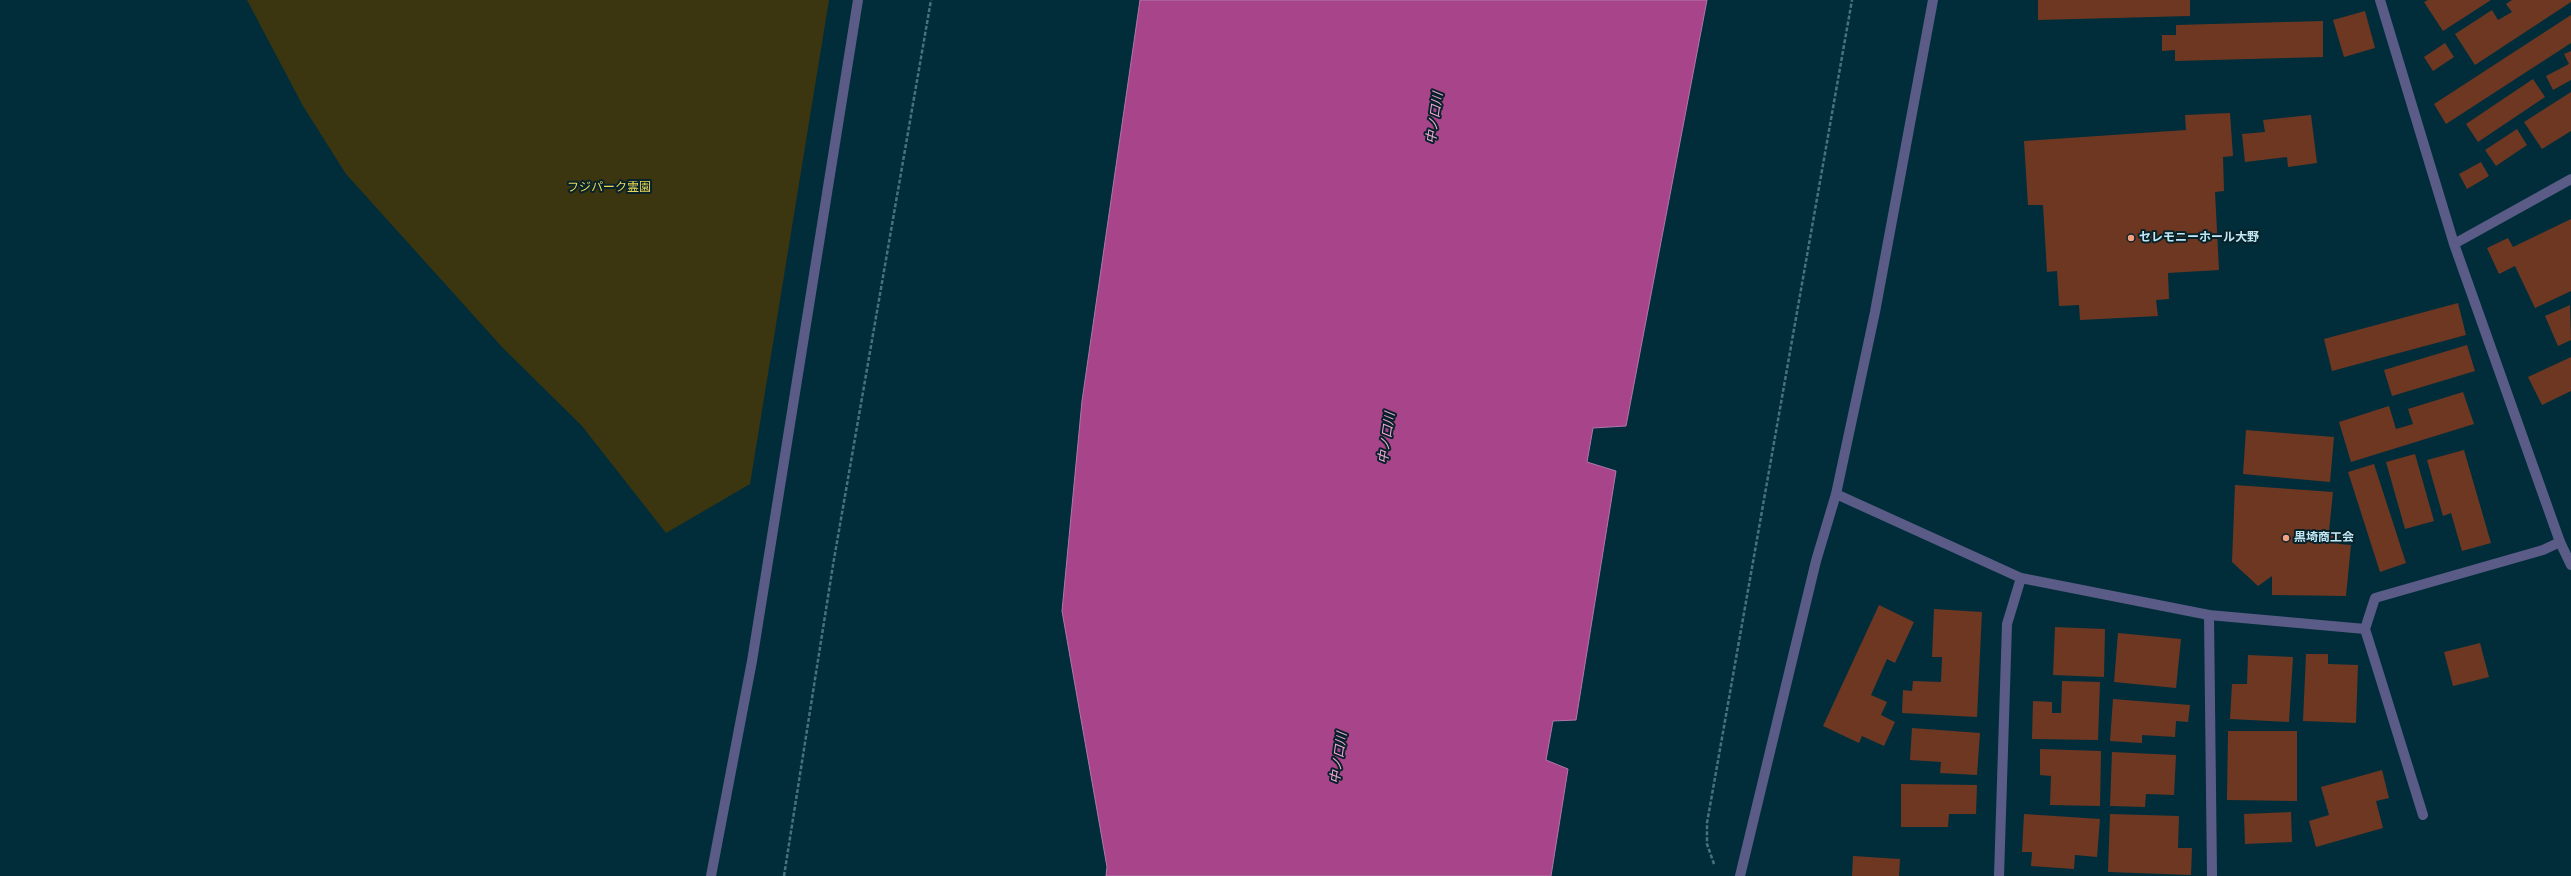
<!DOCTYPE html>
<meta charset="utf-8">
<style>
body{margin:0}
canvas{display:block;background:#002d39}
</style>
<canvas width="2571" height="876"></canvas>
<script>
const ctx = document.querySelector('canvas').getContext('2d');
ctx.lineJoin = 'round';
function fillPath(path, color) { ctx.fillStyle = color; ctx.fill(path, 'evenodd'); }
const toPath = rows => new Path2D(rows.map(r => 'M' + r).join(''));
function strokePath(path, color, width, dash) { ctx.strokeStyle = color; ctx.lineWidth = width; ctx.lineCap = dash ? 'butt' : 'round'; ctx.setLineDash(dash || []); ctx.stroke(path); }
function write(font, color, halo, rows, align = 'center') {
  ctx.font = font + ' "Noto Sans","Noto Sans JP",sans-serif'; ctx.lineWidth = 4; ctx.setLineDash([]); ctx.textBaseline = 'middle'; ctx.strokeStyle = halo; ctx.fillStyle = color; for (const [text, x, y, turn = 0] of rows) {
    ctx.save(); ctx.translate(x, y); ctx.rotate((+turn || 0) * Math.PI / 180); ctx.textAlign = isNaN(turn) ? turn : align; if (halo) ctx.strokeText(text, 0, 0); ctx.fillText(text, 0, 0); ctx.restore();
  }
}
const green = toPath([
 [247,0,829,0,750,484,666,533,582,426,502,347,346,174,303,106]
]);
const water = toPath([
 [1140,0,1707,0,1626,426,1593,428,1587,462,1616,471,1576,720,1553,721,1546,760,1568,769,1551,876,1106,876,1107,867,1062,611,1082,401,1140,0]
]);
const building = toPath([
 [2038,0,2190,0,2190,16,2038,20],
 [2428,0,2491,0,2443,31,2424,2],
 [2512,0,2571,0,2571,2,2475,65,2455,34,2492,10,2498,20,2512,12,2506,4],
 [2365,11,2375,48,2344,57,2333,20],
 [2571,15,2571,43,2446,124,2434,104],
 [2323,21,2323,57,2175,61,2175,50,2162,51,2162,35,2176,35,2176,25],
 [2445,43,2454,57,2433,71,2424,57],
 [2571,51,2571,80,2553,90,2546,76,2569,64,2564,54],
 [2533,79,2545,97,2478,142,2466,124],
 [2571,92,2571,131,2542,149,2524,122],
 [2230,113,2233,156,2223,157,2224,191,2215,192,2219,270,2168,273,2169,299,2156,300,2158,316,2080,320,2079,305,2059,306,2057,271,2047,272,2043,205,2028,205,2024,141,2186,130,2185,115],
 [2311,115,2317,163,2288,167,2287,157,2245,162,2242,134,2265,132,2263,120],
 [2517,129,2527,145,2496,166,2485,150],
 [2481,162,2489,176,2467,189,2459,174],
 [2571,219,2571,291,2535,308,2515,266,2499,274,2487,248,2508,238,2513,247],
 [2458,303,2466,335,2332,371,2324,339],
 [2570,305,2571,340,2558,346,2545,316],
 [2467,345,2475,371,2392,396,2384,370],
 [2571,357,2571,391,2542,405,2528,377],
 [2463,392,2474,424,2351,462,2339,422,2389,406,2396,429,2413,424,2408,409],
 [2246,430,2334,437,2330,482,2243,474],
 [2464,450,2491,543,2462,551,2451,513,2443,516,2427,460],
 [2415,454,2434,521,2405,529,2386,462],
 [2374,464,2406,563,2380,572,2348,472],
 [2235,485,2333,492,2329,531,2340,533,2339,544,2351,545,2346,596,2272,595,2272,576,2258,586,2232,562],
 [1879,605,1914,622,1895,663,1887,659,1871,695,1887,702,1881,715,1895,722,1884,746,1862,736,1859,743,1823,726],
 [1934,609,1982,612,1977,717,1902,713,1903,690,1912,691,1913,681,1941,682,1942,657,1932,657],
 [2055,627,2105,629,2104,677,2053,675],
 [2118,633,2181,639,2176,688,2114,682],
 [2480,643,2489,677,2453,686,2444,652],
 [2306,654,2328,654,2328,664,2358,665,2356,723,2303,721],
 [2248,655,2293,657,2289,722,2230,719,2232,684,2247,684],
 [2062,681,2100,682,2098,740,2032,739,2033,701,2052,702,2052,713,2061,713],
 [2113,699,2190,705,2188,722,2176,721,2175,737,2142,735,2142,743,2110,741],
 [1912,728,1980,733,1977,775,1940,773,1941,762,1910,760],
 [2228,731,2297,731,2297,801,2227,800],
 [2040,749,2101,751,2100,806,2050,805,2051,776,2040,775],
 [2112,752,2176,755,2174,795,2146,794,2145,807,2110,806],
 [2382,770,2389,798,2376,801,2383,828,2316,847,2309,821,2329,815,2321,787],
 [1901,784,1977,785,1976,814,1949,814,1948,827,1901,827],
 [2291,812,2292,842,2245,844,2244,814],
 [2024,814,2100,819,2097,857,2075,855,2074,869,2031,866,2032,852,2022,852],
 [2110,814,2179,816,2178,848,2192,848,2191,875,2108,872],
 [1853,856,1900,859,1899,876,1852,876]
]);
const path = toPath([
 [1714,864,1707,844,1707,823,1852,0],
 [784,876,833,565,931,0]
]);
const lane = toPath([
 [2209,615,2212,876],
 [2423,815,2365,629,2375,598,2543,550,2560,542],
 [711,876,752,661,858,0],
 [1999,876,2007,624,2021,578]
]);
const street = toPath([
 [2380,0,2454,244,2560,542,2571,565],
 [2454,244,2571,179],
 [1836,494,2021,578,2209,615,2365,629],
 [1740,876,1816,561,1836,494,1875,312,1933,0]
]);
const markers = [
 [2131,238,4,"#f2a081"],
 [2286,538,4,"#f2a081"]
];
const parkNames = [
 ["フジパーク霊園",609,188]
];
const poiNames = [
 ["セレモニーホール大野",2139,238],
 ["黒埼商工会",2294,538]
];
const waterNames = [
 ["中ノ口川",1435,118,-82],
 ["中ノ口川",1387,438,-82],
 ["中ノ口川",1339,758,-82]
];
fillPath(green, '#3b3510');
fillPath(water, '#a8458a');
strokePath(water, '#b076aa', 1);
fillPath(building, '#6e3721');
strokePath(path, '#47717d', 2.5, [4, 2]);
strokePath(lane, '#5a5c87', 10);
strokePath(street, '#5a5c87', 10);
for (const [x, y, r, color] of markers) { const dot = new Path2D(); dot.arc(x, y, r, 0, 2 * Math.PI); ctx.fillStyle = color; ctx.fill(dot); strokePath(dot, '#08222a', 1.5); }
write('12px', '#e8d657', '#08222a', parkNames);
write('bold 12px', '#c2e8f5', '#08222a', poiNames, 'left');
write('italic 13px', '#f5a8d9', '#08222a', waterNames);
</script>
